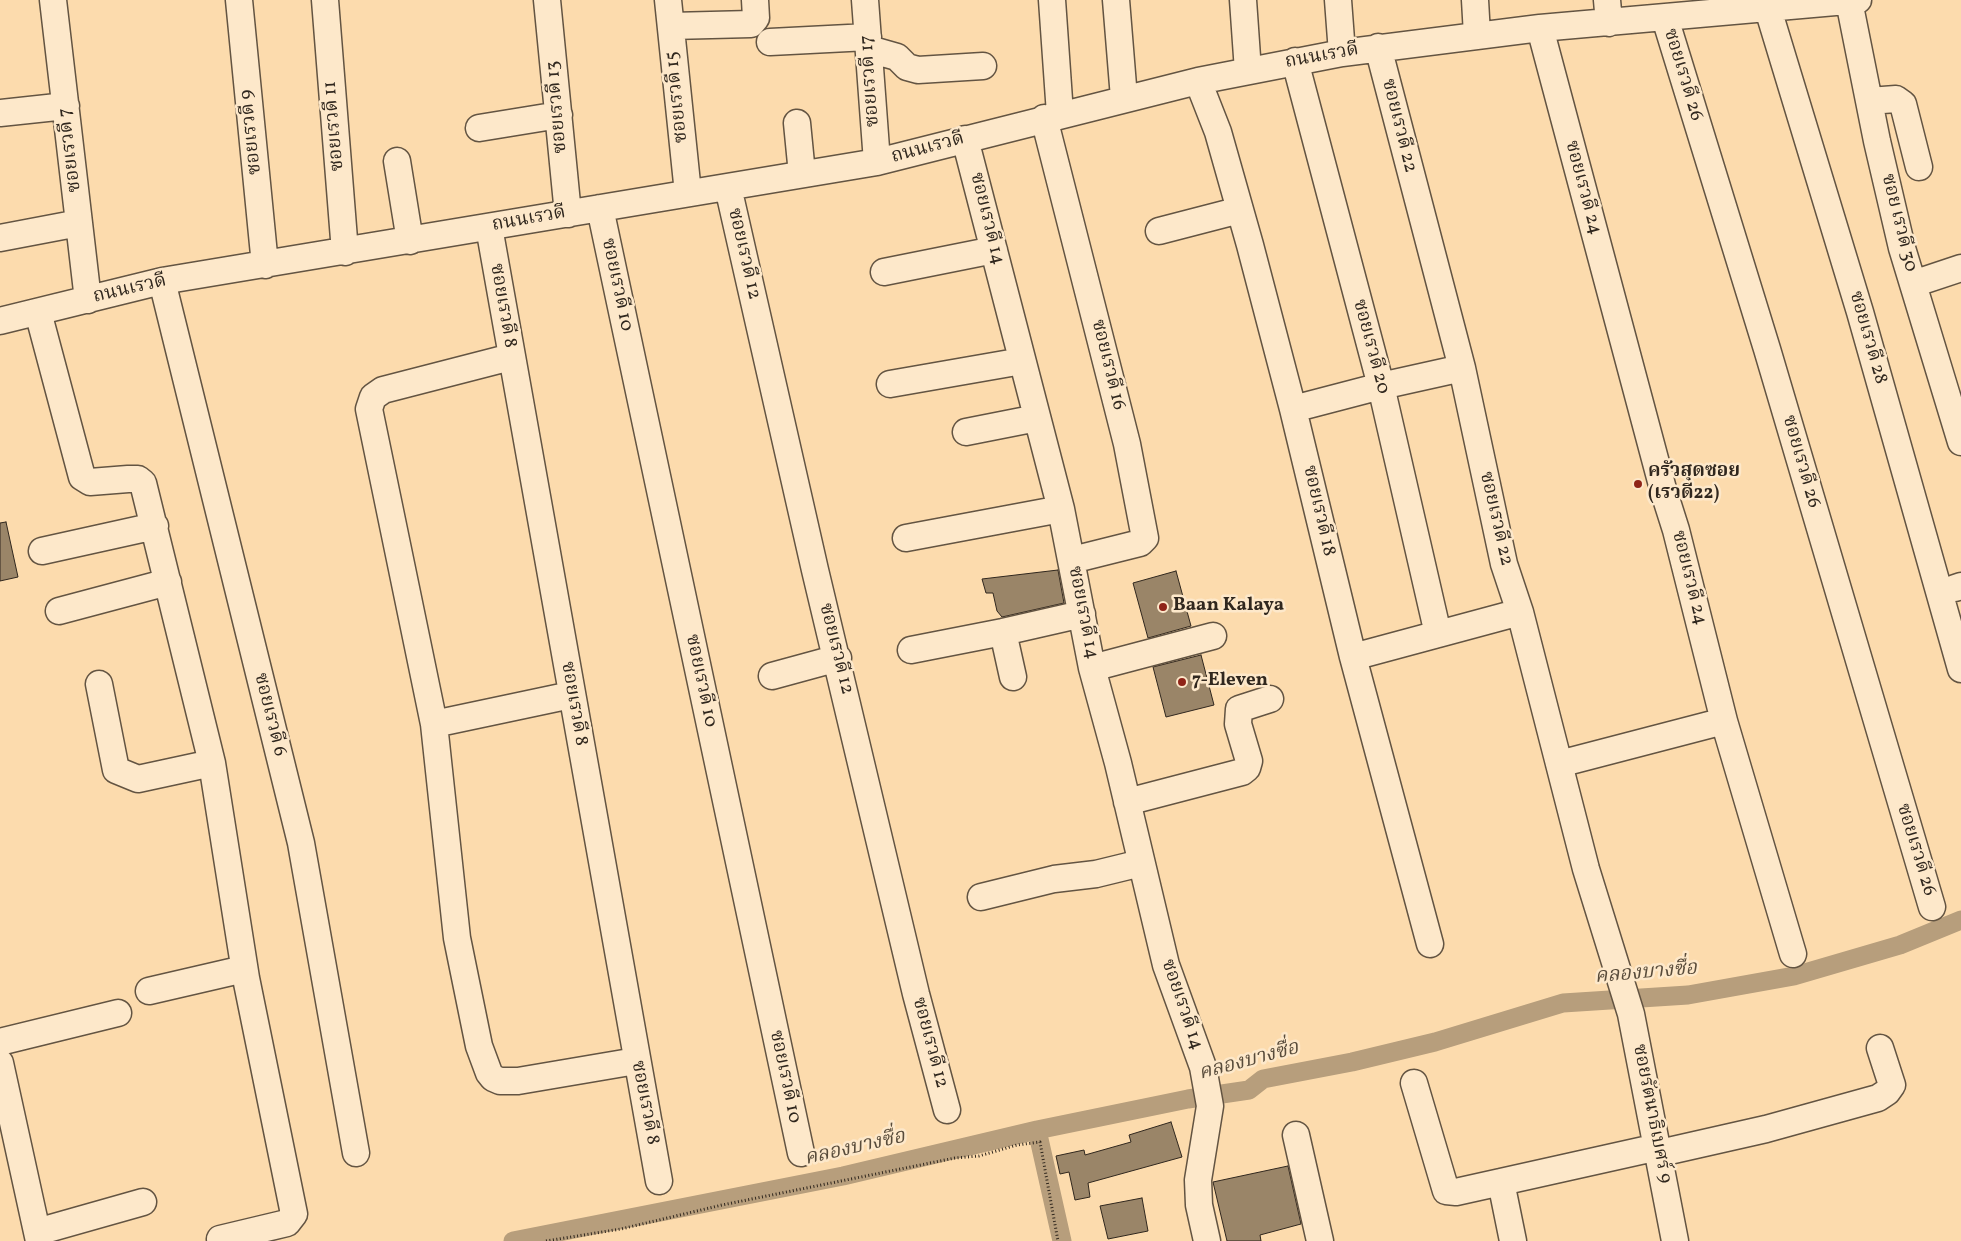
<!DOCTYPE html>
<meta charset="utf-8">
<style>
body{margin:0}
canvas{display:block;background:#fcdbad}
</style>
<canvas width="1961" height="1241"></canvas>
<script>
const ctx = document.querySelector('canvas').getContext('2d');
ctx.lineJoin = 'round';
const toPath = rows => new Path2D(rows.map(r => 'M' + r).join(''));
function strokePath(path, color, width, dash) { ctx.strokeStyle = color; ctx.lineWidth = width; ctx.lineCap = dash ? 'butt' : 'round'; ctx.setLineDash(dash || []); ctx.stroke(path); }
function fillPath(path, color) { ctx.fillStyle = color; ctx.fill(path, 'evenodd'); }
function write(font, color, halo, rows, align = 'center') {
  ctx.font = font + ' Vollkorn,"Noto Serif Thai",serif'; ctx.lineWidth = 5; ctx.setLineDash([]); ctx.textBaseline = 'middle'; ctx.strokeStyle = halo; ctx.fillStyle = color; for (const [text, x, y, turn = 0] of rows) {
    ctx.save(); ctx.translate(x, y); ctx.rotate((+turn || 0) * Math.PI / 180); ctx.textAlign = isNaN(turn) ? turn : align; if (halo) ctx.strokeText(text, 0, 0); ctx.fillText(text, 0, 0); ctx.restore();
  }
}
const canal = toPath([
 [1037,1130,1062,1241],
 [513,1241,843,1176,1037,1130,1188,1099,1249,1090,1263,1079,1352,1062,1435,1042,1563,1003,1688,995,1794,976,1900,945,1961,920]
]);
const building = toPath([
 [6,522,18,577,0,581,0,523,6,522],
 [1058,570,1064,603,1002,617,997,611,993,593,986,593,982,579,1058,570],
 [1176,571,1191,626,1148,638,1133,583,1176,571],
 [1201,655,1214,705,1166,717,1153,667,1201,655],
 [1171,1122,1182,1157,1088,1183,1090,1197,1075,1200,1069,1172,1060,1174,1056,1156,1084,1150,1085,1155,1131,1142,1129,1135,1171,1122],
 [1288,1166,1301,1224,1260,1235,1261,1241,1227,1241,1213,1182,1288,1166],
 [1142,1198,1148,1231,1108,1239,1100,1206,1142,1198]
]);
const path = toPath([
 [546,1241,621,1229,722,1205,955,1158,979,1156,1017,1145,1040,1142,1058,1241]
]);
const minor = toPath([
 [53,0,88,300],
 [239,0,265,265],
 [325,0,345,252],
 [547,0,568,214],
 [668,0,688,193],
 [865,0,877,162],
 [1052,0,1060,114],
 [1116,0,1124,98],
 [1243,0,1248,71],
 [1338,0,1342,53],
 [1475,0,1477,35],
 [1607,0,1609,23],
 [1849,1,1877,141,1902,248,1961,442],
 [1768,9,1860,312,1961,669],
 [1665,18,1767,349,1932,907],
 [671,26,751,24,756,18,755,0],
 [1540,28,1663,489,1676,530,1724,721,1793,954],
 [770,42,868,37],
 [1378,47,1462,368,1504,564,1520,612,1586,869,1631,1014,1675,1241],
 [869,49,897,57,907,67,918,70,983,66],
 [1295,61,1381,386,1438,634],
 [1198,81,1218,132,1250,245,1293,409,1353,657,1430,944],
 [1869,101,1896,99,1903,104,1919,167],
 [0,113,66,106],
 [1044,118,1127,444,1145,538,1140,543,1072,560],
 [797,123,802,174],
 [479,128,559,115],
 [965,139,1061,509,1092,668,1118,763,1166,965,1203,1067,1210,1106,1198,1180,1199,1205,1207,1241],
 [397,161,410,241],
 [728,187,815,570,916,994,947,1110],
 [600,208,801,1153],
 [489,227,659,1181],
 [1159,231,1240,210],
 [0,238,79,223],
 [884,272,994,250],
 [162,281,301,843,356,1153],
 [1913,284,1961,268],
 [38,312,82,477,90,482,128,479,138,479,143,483,212,763,246,978,294,1214,287,1223,220,1239],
 [0,321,162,281,877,162,1198,81,1342,53,1540,28,1858,0],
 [511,357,383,390,373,397,369,409,434,724,457,938,479,1046,489,1073,493,1078,500,1081,518,1081,636,1061],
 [890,384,1022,361],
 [1293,409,1381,386,1462,368],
 [966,432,1037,418],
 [906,538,1061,509],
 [42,551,155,526],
 [1955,588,1961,586],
 [59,611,168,582],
 [1003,632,1013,677],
 [911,650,1003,632,1082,614],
 [1353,657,1520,612],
 [1092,668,1213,636],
 [772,676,838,658],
 [99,684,116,770,138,779,212,763],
 [434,724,571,695],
 [1559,764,1724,721],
 [1127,802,1242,772,1247,768,1249,761,1238,724,1239,709,1270,699],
 [981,897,1054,879,1096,874,1141,863],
 [149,991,244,969],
 [0,1042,118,1013],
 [0,1063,39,1241],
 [1414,1083,1446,1191,1456,1192,1501,1182],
 [1296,1135,1320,1241],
 [1660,1153,1766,1129,1878,1098,1887,1092,1892,1085,1880,1048],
 [37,1232,143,1202],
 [1513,1241,1501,1182,1658,1147]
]);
const markers = [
 [1638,484,5,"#8f2418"],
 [1163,607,5,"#8f2418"],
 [1182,682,5,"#8f2418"]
];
const streetNames = [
 ["ถนนเรวดี",1322,57,-10],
 ["ซอยเรวดี 26",1682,75,73],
 ["ซอยเรวดี 17",871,81,-94],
 ["ซอยเรวดี 15",678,97,-96],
 ["ซอยเรวดี 13",558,107,-95],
 ["ซอยเรวดี 11",335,126,-95],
 ["ซอยเรวดี 22",1398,126,76],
 ["ซอยเรวดี 9",252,132,-96],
 ["ถนนเรวดี",928,149,-15],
 ["ซอยเรวดี 7",71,150,-97],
 ["ซอยเรวดี 24",1582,188,75],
 ["ซอยเรวดี 14",986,219,76],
 ["ถนนเรวดี",529,220,-10],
 ["ซอย เรวดี 30",1898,223,76],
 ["ซอยเรวดี 12",743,254,77],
 ["ซอยเรวดี 10",616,285,78],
 ["ถนนเรวดี",130,290,-13],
 ["ซอยเรวดี 8",502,306,80],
 ["ซอยเรวดี 28",1867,338,74],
 ["ซอยเรวดี 20",1370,347,75],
 ["ซอยเรวดี 16",1107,365,76],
 ["ซอยเรวดี 26",1800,462,74],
 ["ซอยเรวดี 18",1318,511,77],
 ["ซอยเรวดี 22",1495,519,77],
 ["ซอยเรวดี 24",1688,578,76],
 ["ซอยเรวดี 14",1082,613,79],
 ["ซอยเรวดี 12",835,649,76],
 ["ซอยเรวดี 10",700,681,78],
 ["ซอยเรวดี 8",573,704,80],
 ["ซอยเรวดี 6",269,715,76],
 ["ซอยเรวดี 26",1915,850,73],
 ["ซอยเรวดี 14",1181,1005,71],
 ["ซอยเรวดี 12",929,1043,75],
 ["ซอยเรวดี 10",784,1077,78],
 ["ซอยเรวดี 8",644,1103,79],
 ["ซอยรัตนาธิเบศร์ 9",1651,1114,79]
];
const poiNames = [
 ["ครัวสุดซอย",1648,473],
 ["(เรวดี22)",1648,495],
 ["Baan Kalaya",1173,607],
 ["7-Eleven",1192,682]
];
const waterNames = [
 ["คลองบางซื่อ",1646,974,-5],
 ["คลองบางซื่อ",1249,1062,-15],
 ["คลองบางซื่อ",855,1149,-13]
];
strokePath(canal, '#b79e7c', 19);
fillPath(building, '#9a8568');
strokePath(building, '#30271e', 1);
strokePath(minor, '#635442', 29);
strokePath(path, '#30271e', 3, [1, 2.5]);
strokePath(minor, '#fde8ca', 26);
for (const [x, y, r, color] of markers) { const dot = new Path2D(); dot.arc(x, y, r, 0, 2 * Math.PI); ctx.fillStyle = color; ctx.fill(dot); strokePath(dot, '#fde8ca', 2); }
write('19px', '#30271e', '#fde8ca', streetNames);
write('bold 19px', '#30271e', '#fde8ca', poiNames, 'left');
write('italic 20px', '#584b3a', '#fde8ca', waterNames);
</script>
